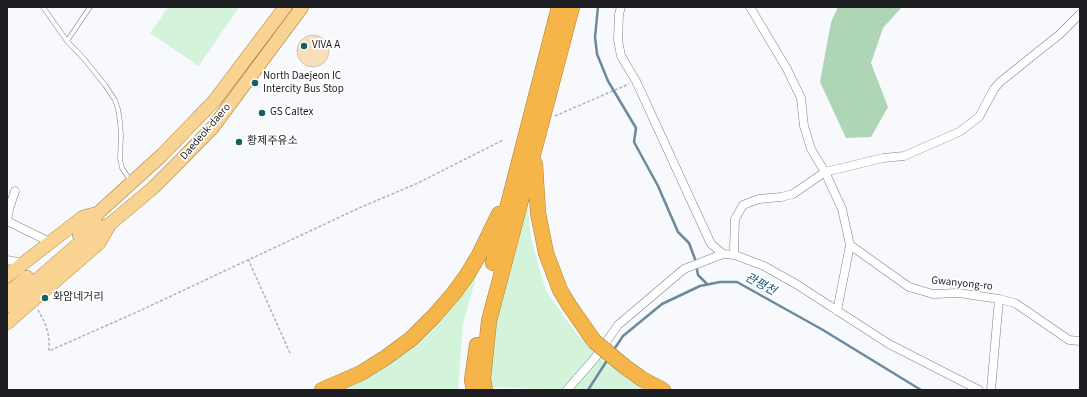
<!DOCTYPE html>
<meta charset="utf-8">
<style>
body{margin:0}
#map{position:relative;width:1087px;height:397px;overflow:hidden;background:#f7f9fd;font-family:"Source Sans 3",sans-serif}
canvas{display:block}
.frame{position:absolute;inset:0;border:8px solid #1c1e22;pointer-events:none}
</style>
<div id="map">
<canvas width="1087" height="397"></canvas>
<div class="frame"></div>
</div>
<script>
const ctx = document.querySelector('canvas').getContext('2d');
ctx.lineJoin = 'round';
function fillPath(path, color) { ctx.fillStyle = color; ctx.fill(path, 'evenodd'); }
const toPath = rows => new Path2D(rows.map(r => 'M' + r).join(''));
function strokePath(path, color, width, dash) { ctx.strokeStyle = color; ctx.lineWidth = width; ctx.lineCap = dash ? 'butt' : 'round'; ctx.setLineDash(dash || []); ctx.stroke(path); }
function write(font, color, halo, rows, align = 'center') {
  ctx.font = font + ' "Source Sans 3","Noto Sans KR",sans-serif'; ctx.lineWidth = 3.5; ctx.setLineDash([]); ctx.textBaseline = 'middle'; ctx.strokeStyle = halo; ctx.fillStyle = color; for (const [text, x, y, turn = 0] of rows) {
    ctx.save(); ctx.translate(x, y); ctx.rotate((+turn || 0) * Math.PI / 180); ctx.textAlign = isNaN(turn) ? turn : align; if (halo) ctx.strokeText(text, 0, 0); ctx.fillText(text, 0, 0); ctx.restore();
  }
}
const green = toPath([
 [168,7,239,7,199,66,150,33],
 [526,193,531,238,546,291,577,334,626,377,652,390,565,390,490,387,491,355,494,322],
 [479,267,463,324,458,389,333,390,357,380]
]);
const forest = toPath([
 [838,7,902,7,883,28,871,63,888,107,871,137,846,138,820,82,831,22]
]);
const stream = toPath([
 [598,7,595,37,597,54,608,81,636,128,634,142,658,186,678,232,689,243,695,259,698,275,707,284],
 [613,351,623,336,662,304,700,286,720,282,737,282,823,330,921,390],
 [588,390,608,359]
]);
const building = toPath([
 '297 51a16 16 0 1 1 32 0a16 16 0 1 1-32 0Z'
]);
const path = toPath([
 [555,116,629,84],
 [248,259,290,353],
 [38,310,45,323,49,337,49,351,137,312,357,209,418,183,503,140]
]);
const service = toPath([
 [43,7,67,41,85,60,105,85,115,100,118,109,120,122,121,135,120,159,122,168,130,180],
 [67,41,90,7]
]);
const minor = toPath([
 [621,7,619,14,618,40,621,56,636,81,711,244,723,254,735,255,764,266,796,284,889,344,979,390],
 [750,7,787,69,801,98,804,126,811,149,825,172,842,209,850,245,837,311],
 [7,221,50,242],
 [7,221,9,209,15,191],
 [850,245,909,287,933,294,959,293,999,299,991,390],
 [735,255,734,248,735,219,743,205,759,199,781,197,793,194,825,172,883,158,904,156,959,132,979,117,994,89,1000,82,1060,34,1080,14],
 [7,260,22,263],
 [999,299,1015,303,1069,340,1080,341],
 [567,390,595,358,618,325,684,269,723,254]
]);
const primary = toPath([
 [79,235,91,225,98,213,162,155,215,100,285,7],
 [7,276,83,217,98,213],
 [7,294,27,277],
 [7,306,92,232,110,224,154,187,180,161,213,127,302,7],
 [7,323,99,243,110,224]
]);
const motorway = toPath([
 [535,164,538,213,546,253,560,290,569,305,594,341],
 [493,263,559,7],
 [624,366,642,379,663,390],
 [322,390,361,373,385,358,411,339,434,316,454,293,467,275,479,255,499,214],
 [474,390,472,380,477,345],
 [485,390,483,379,489,321,572,7]
]);
const motorwayBridge = toPath([
 [594,341,624,366]
]);
const markers = [
 [304,46,4,"#106165"],
 [255,83,4,"#106165"],
 [262,113,4,"#106165"],
 [239,142,4,"#106165"],
 [45,298,4,"#106165"]
];
const poiNames = [
 ["VIVA A",312,46],
 ["North Daejeon IC",263,77],
 ["Intercity Bus Stop",263,90],
 ["GS Caltex",270,113],
 ["황제주유소",247,142],
 ["화암네거리",53,298]
];
const streetNames = [
 ["Daedeok-daero",206,132,-49],
 ["Gwanyong-ro",962,284,6]
];
const waterNames = [
 ["관평천",760,285,28]
];
fillPath(green, '#d3f4da');
fillPath(forest, '#afd5b7');
strokePath(stream, '#6d8a9c', 2.5);
fillPath(building, '#faddb9');
strokePath(building, '#cdc5bb', 1);
strokePath(service, '#7d818b', 5);
strokePath(minor, '#7d818b', 9);
strokePath(primary, '#a9803b', 14);
strokePath(motorway, '#a9803b', 16);
strokePath(path, '#afb1b5', 1.5, [3, 2]);
strokePath(service, '#fff', 4);
strokePath(minor, '#fff', 8);
strokePath(primary, '#f9d391', 13);
strokePath(motorway, '#f5b548', 15);
strokePath(motorwayBridge, '#a9803b', 16, []);
strokePath(motorwayBridge, '#f5b548', 15);
for (const [x, y, r, color] of markers) { const dot = new Path2D(); dot.arc(x, y, r, 0, 2 * Math.PI); ctx.fillStyle = color; ctx.fill(dot); strokePath(dot, '#fff', 1.5); }
write('11px', '#1c1e22', '#fff', poiNames, 'left');
write('11px', '#1c1e22', '#fff', streetNames);
write('italic 12px', '#12577a', '#fff', waterNames);
</script>
